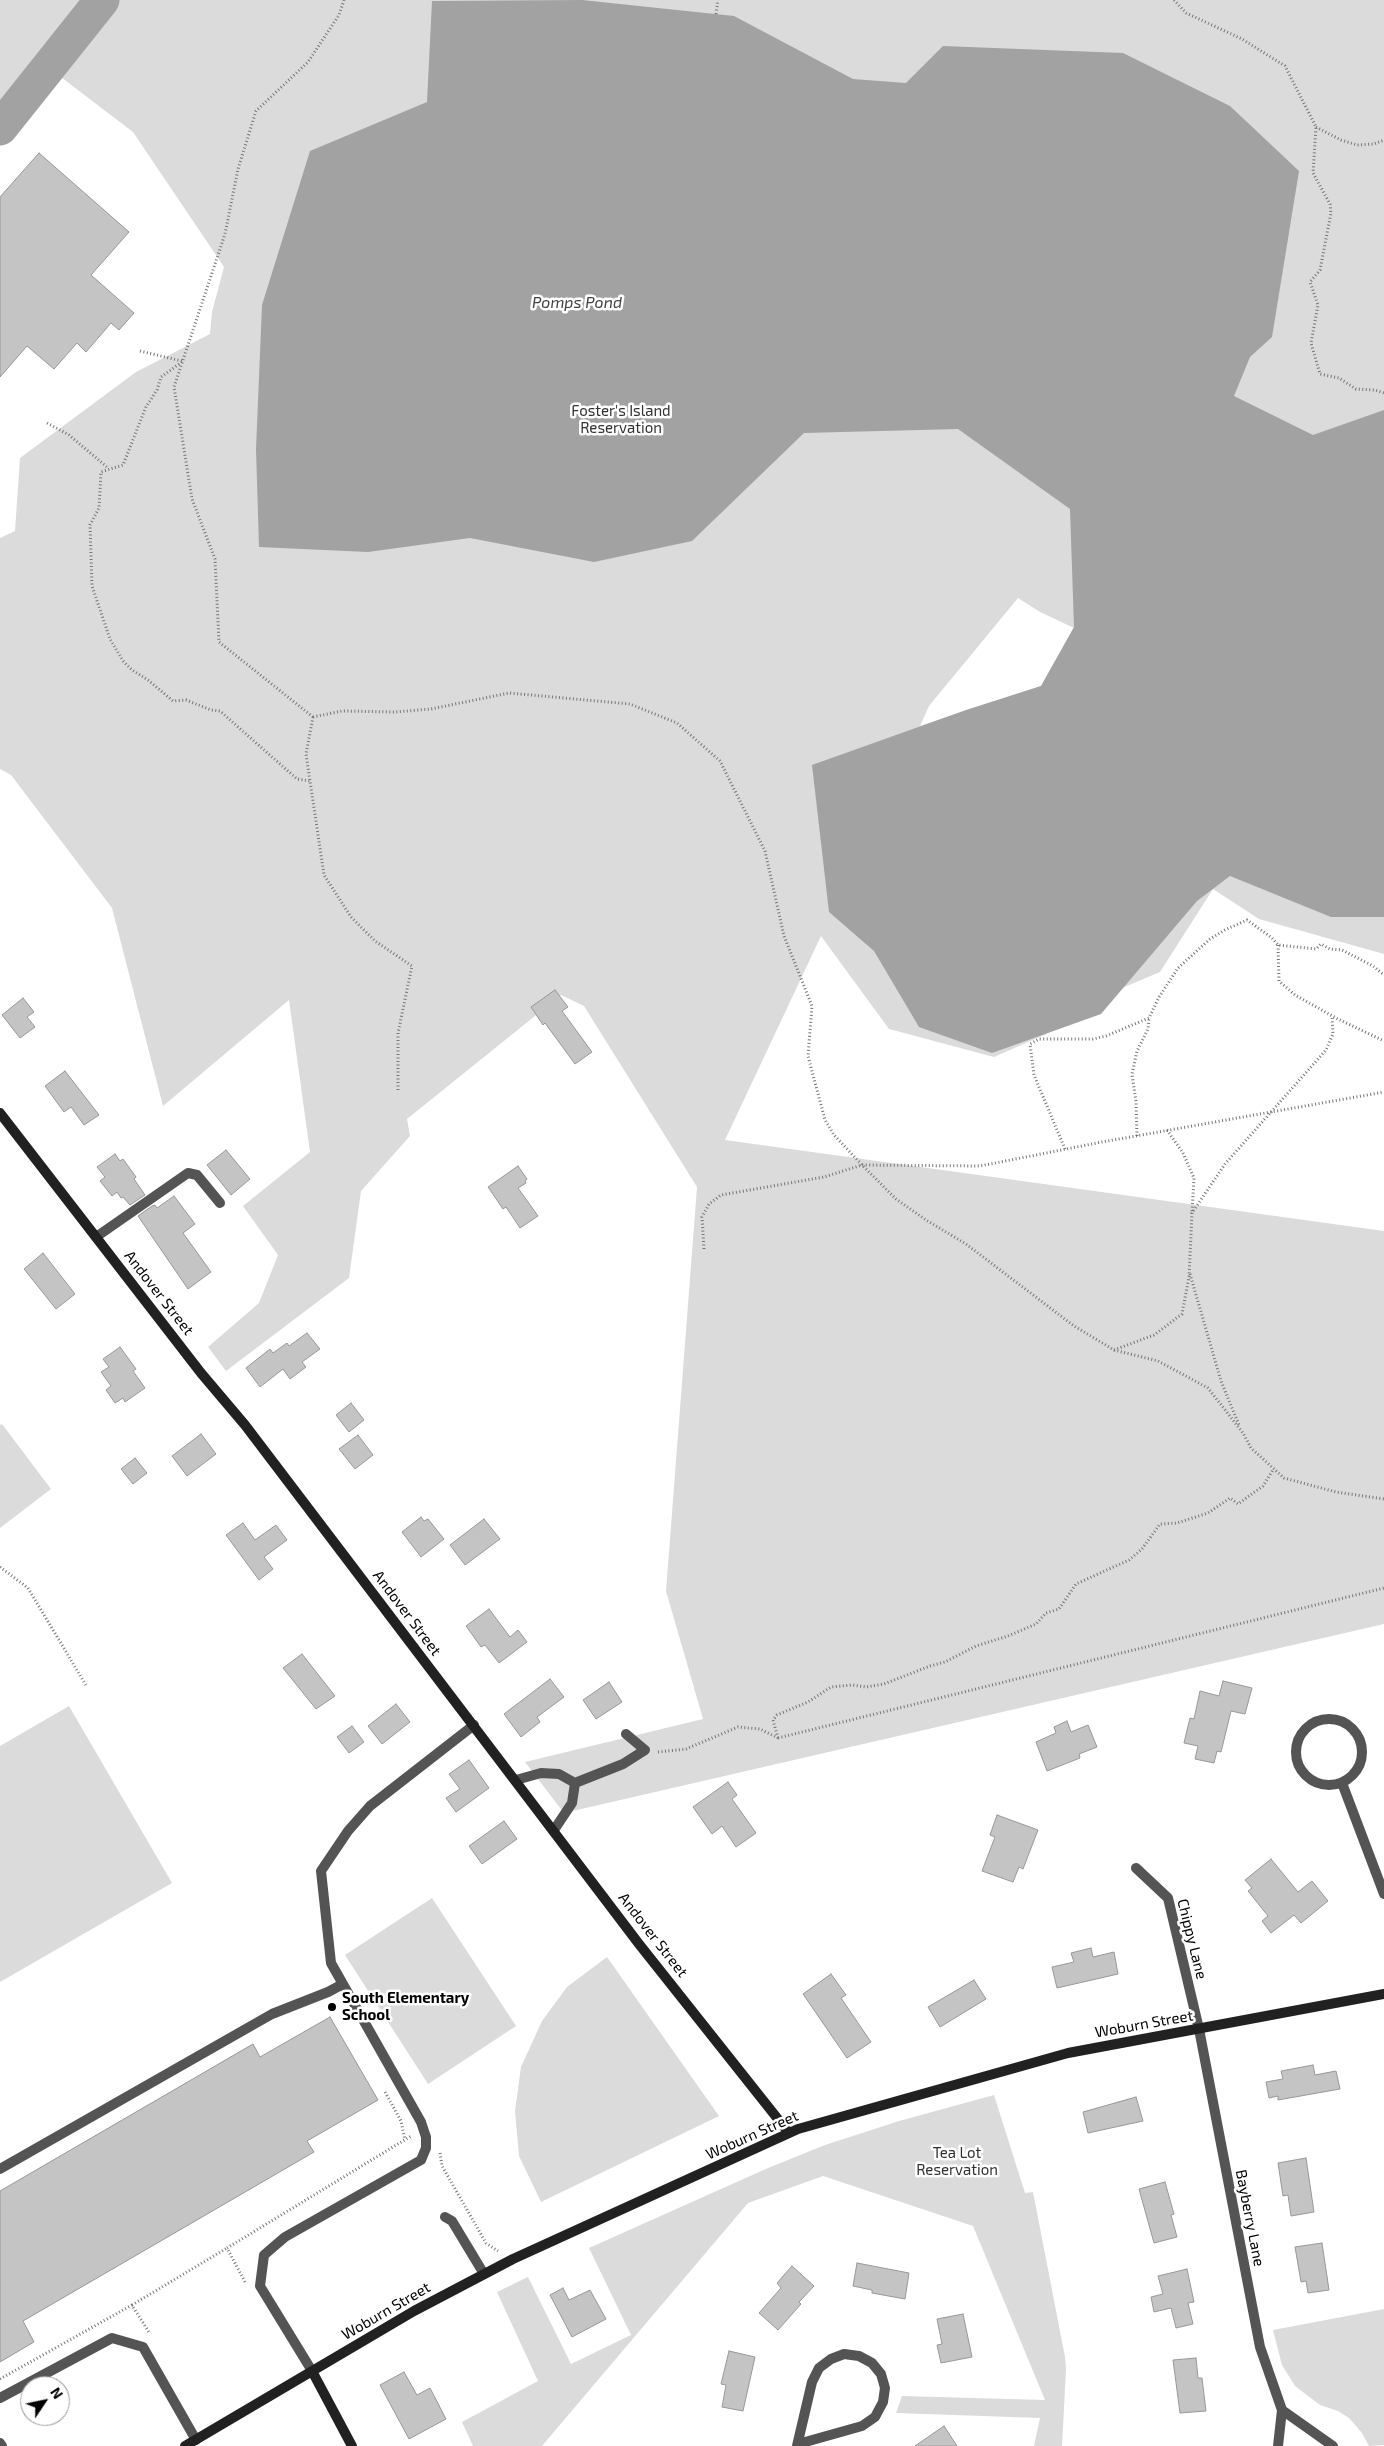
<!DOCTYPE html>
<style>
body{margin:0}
#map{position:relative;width:1384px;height:2446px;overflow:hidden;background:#fff;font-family:"Exo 2",sans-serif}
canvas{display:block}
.north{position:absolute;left:20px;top:2376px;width:50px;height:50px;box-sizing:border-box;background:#fff;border:1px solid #999;border-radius:50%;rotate:56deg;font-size:14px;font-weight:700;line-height:20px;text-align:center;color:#000}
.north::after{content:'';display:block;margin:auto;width:18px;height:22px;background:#000;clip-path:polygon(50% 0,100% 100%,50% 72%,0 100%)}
</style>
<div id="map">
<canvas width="1384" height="2446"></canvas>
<div class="north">N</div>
</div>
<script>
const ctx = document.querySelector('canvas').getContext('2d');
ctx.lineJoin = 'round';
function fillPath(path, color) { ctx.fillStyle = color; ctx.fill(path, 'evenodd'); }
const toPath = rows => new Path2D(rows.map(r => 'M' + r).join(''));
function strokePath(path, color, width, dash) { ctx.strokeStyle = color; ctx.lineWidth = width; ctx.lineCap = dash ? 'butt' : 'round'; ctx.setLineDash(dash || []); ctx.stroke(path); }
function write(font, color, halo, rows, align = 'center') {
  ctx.font = font + ' "Exo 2",sans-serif'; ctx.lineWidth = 5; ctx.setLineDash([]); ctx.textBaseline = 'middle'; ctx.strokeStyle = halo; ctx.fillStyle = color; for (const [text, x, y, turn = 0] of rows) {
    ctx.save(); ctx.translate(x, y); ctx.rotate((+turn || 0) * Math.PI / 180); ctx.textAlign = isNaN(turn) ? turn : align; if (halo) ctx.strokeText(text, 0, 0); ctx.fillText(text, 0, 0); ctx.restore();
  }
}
const green = toPath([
 [0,0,1384,0,1384,954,1259,919,1213,889,1160,972,1122,988,1062,1027,994,1057,889,1029,821,936,725,1140,1384,1231,1384,1624,564,1813,525,1762,703,1719,666,1591,697,1187,584,1006,561,995,407,1119,410,1136,361,1191,349,1278,226,1371,208,1347,259,1303,278,1255,243,1206,310,1152,289,1000,163,1106,112,908,11,775,0,769,0,538,15,531,20,458,136,372,210,334,212,312,224,267,133,132,49,68,0,128],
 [1018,598,1040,612,1074,628,1041,686,920,726,929,706],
 [2,1424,51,1489,0,1528,0,1425],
 [69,1706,172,1883,0,1982,0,1746],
 [432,1898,516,2026,428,2084,345,1955],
 [607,1957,719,2116,541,2202,519,2156,515,2111,521,2067,542,2021,567,1987],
 [994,2095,1025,2193,1033,2192,1065,2357,1066,2369,1062,2446,1034,2446,1040,2418,896,2413,902,2396,1045,2400,973,2226,823,2176,748,2203,542,2446,473,2446,462,2422,538,2381,497,2292,528,2277,571,2364,631,2335,589,2248,768,2168,825,2145,899,2121],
 [1384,2309,1384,2445,1369,2446,1362,2433,1349,2418,1338,2411,1320,2405,1295,2386,1282,2365,1273,2330]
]);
const water = toPath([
 [582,0,734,16,853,79,906,83,943,46,1123,53,1230,106,1299,171,1272,337,1250,357,1234,396,1313,435,1384,410,1384,917,1331,917,1230,876,1197,901,1101,1014,992,1053,919,1027,874,951,829,912,812,765,966,710,1041,686,1074,627,1070,509,958,429,804,433,692,541,594,562,470,538,368,552,259,547,256,449,262,305,310,151,427,102,432,1]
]);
const river = toPath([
 [0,128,102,0]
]);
const building = toPath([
 [39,153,129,232,91,275,134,313,119,330,111,323,86,352,77,343,54,369,27,346,0,377,0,197,39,153],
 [555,990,568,1007,562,1011,592,1052,575,1064,545,1023,543,1025,531,1007,555,990],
 [23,998,34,1012,27,1017,35,1027,20,1038,2,1015,23,998],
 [65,1071,99,1115,84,1125,71,1107,64,1112,45,1086,65,1071],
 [226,1150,250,1179,231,1195,207,1165,226,1150],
 [115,1154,120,1161,123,1159,136,1177,134,1179,145,1195,130,1205,123,1197,121,1198,117,1192,112,1196,100,1181,105,1177,97,1167,115,1154],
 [518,1166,527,1179,525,1181,526,1183,518,1188,538,1216,520,1228,506,1207,503,1209,488,1187,518,1166],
 [174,1196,195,1224,183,1233,211,1272,188,1289,138,1216,152,1206,155,1205,157,1208,174,1196],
 [43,1253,75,1294,56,1309,24,1269,43,1253],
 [307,1333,320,1349,302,1362,306,1367,290,1379,283,1369,260,1387,246,1368,270,1349,273,1353,287,1343,289,1346,307,1333],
 [120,1347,136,1369,133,1371,145,1388,125,1402,123,1398,115,1403,106,1390,111,1386,101,1372,109,1367,103,1359,120,1347],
 [351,1403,364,1420,349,1432,336,1415,351,1403],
 [201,1434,216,1454,187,1476,172,1456,201,1434],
 [358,1435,373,1455,355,1469,339,1449,358,1435],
 [135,1458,147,1473,133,1484,121,1469,135,1458],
 [421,1517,424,1521,428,1519,444,1539,421,1557,402,1532,421,1517],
 [484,1519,500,1539,465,1565,450,1545,484,1519],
 [243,1523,255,1540,276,1525,287,1540,264,1557,273,1569,259,1580,226,1535,243,1523],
 [489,1609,510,1637,518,1630,527,1642,499,1663,485,1645,481,1647,466,1626,489,1609],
 [302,1654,335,1696,316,1709,283,1668,302,1654],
 [550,1679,564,1697,537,1717,540,1722,521,1737,504,1714,550,1679],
 [1223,1681,1252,1688,1245,1714,1231,1711,1221,1752,1217,1751,1214,1763,1195,1759,1198,1746,1184,1743,1190,1718,1194,1719,1200,1691,1219,1696,1223,1681],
 [609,1682,622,1702,596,1719,583,1700,609,1682],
 [396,1704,410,1722,382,1744,368,1726,396,1704],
 [1067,1721,1071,1732,1088,1725,1097,1747,1079,1754,1080,1758,1047,1771,1036,1742,1056,1733,1054,1727,1067,1721],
 [352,1726,364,1742,349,1753,337,1737,352,1726],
 [469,1760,489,1788,456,1812,446,1798,460,1789,449,1774,469,1760],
 [728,1782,737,1795,732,1799,756,1833,736,1847,722,1826,712,1834,693,1807,728,1782],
 [997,1815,1038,1830,1023,1869,1019,1867,1013,1882,982,1871,995,1837,990,1835,997,1815],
 [504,1821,517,1839,482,1864,469,1846,504,1821],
 [1271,1859,1298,1892,1312,1881,1328,1901,1301,1923,1294,1915,1271,1933,1262,1921,1268,1916,1248,1891,1252,1888,1245,1880,1271,1859],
 [1091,1948,1093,1957,1114,1952,1118,1974,1057,1988,1052,1967,1074,1962,1071,1953,1091,1948],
 [831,1974,846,1995,841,1998,871,2042,847,2058,803,1994,831,1974],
 [974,1980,986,1999,940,2027,928,2007,974,1980],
 [330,2017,378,2100,307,2141,314,2152,23,2321,34,2342,0,2362,0,2191,253,2044,260,2057,330,2017],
 [1313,2065,1315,2075,1336,2071,1340,2089,1278,2100,1278,2096,1269,2098,1266,2082,1283,2079,1281,2071,1313,2065],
 [1136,2097,1143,2121,1088,2133,1083,2112,1136,2097],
 [1306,2158,1314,2212,1291,2216,1288,2195,1283,2196,1278,2163,1306,2158],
 [1165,2182,1174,2214,1171,2215,1177,2237,1154,2243,1139,2189,1165,2182],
 [1322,2243,1329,2290,1308,2293,1306,2281,1301,2282,1295,2247,1322,2243],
 [857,2263,909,2273,905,2299,872,2293,872,2290,853,2286,857,2263],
 [792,2266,814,2286,799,2302,801,2304,778,2330,759,2313,781,2288,777,2283,792,2266],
 [1187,2269,1194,2302,1188,2303,1193,2324,1176,2328,1171,2308,1154,2312,1151,2297,1163,2294,1158,2276,1187,2269],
 [563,2288,569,2300,590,2290,606,2319,572,2337,550,2295,563,2288],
 [963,2314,972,2357,941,2363,937,2345,942,2344,937,2319,963,2314],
 [729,2351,755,2357,743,2411,722,2407,726,2385,721,2384,729,2351],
 [1196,2358,1198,2378,1202,2378,1206,2411,1180,2413,1173,2360,1196,2358],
 [404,2372,417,2395,430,2388,446,2419,409,2439,380,2385,404,2372],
 [944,2426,957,2446,915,2446,944,2426]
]);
const path = toPath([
 [1174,0,1186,13,1242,39,1285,66,1316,127,1313,173,1330,204,1331,213,1320,270,1310,282,1318,305,1311,343,1320,374,1339,378,1356,389,1375,390,1384,393],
 [716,14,718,0],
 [1316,127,1341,140,1357,145,1374,144,1384,140],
 [140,351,182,361],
 [182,362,161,377,157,390,146,407,123,465,101,472,99,508,90,525,92,586,110,639,123,661,132,670,148,680,173,701,186,700,211,710,220,711,297,779,311,781],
 [47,423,69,435,108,468],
 [313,717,342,711,395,712,431,709,509,693,630,704,677,723,720,761,765,851,784,936,812,1006,808,1056,825,1120,834,1135,862,1165,896,1199,926,1220,966,1244,1074,1326,1114,1350,1158,1361,1208,1388,1243,1433,1251,1448,1284,1478,1336,1492,1384,1499],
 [313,717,219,642,215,559,192,499,174,387,225,234,238,169,256,111,308,62,339,15,344,0],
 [313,717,306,754,324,875,351,917,375,941,412,966,398,1033,398,1092],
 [1278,945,1279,981,1295,995,1336,1018,1384,1041],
 [1167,1130,1183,1153,1194,1178,1192,1213],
 [1137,1136,1136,1101,1132,1074,1137,1051,1148,1029,1149,1019],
 [1065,1149,1034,1075,1030,1044,1039,1039,1093,1039,1106,1036,1149,1018,1159,997,1178,968,1210,939,1225,930,1247,920,1272,938,1278,945,1316,949,1321,944,1330,949,1342,950,1373,966,1384,975],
 [704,1249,702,1217,709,1204,721,1195,824,1177,862,1165,980,1166,1102,1142,1384,1092],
 [1190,1274,1221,1381,1239,1425],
 [1114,1350,1154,1335,1182,1314,1189,1277,1192,1213,1225,1164,1326,1050,1333,1034,1332,1016],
 [0,1567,28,1588,87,1687],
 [778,1738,1384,1588],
 [778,1738,773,1720,777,1715,808,1702,831,1687,852,1685,866,1687,884,1684,930,1666,945,1662,976,1646,1008,1636,1036,1624,1046,1613,1059,1609,1076,1584,1129,1560,1142,1549,1160,1524,1177,1523,1208,1513,1230,1498,1238,1504,1263,1486,1273,1470],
 [658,1752,686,1749,738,1727,760,1729,778,1738],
 [385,2092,401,2121,405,2140],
 [440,2153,442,2166,486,2243,498,2251],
 [245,2282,227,2248,411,2136],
 [132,2305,227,2248],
 [0,2379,132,2305,150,2334]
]);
const lane = toPath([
 [96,1237,188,1173,197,1175,220,1203],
 [516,1780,541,1773,559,1774,575,1783,572,1803,554,1830],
 [575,1783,623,1764,645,1750,626,1734],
 [0,2169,272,2014,328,1992,343,1984],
 [445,2217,452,2221,484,2274],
 [312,2371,260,2286,264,2255,285,2237,421,2160,426,2148,426,2137,421,2122,331,1963,321,1871,348,1831,370,1806,474,1725],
 [0,2398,112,2338,143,2347,196,2440],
 [0,2443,2,2446]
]);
const street = toPath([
 '1296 1752a33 33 0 1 1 66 0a33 33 0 1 1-66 0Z',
 [1342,1783,1384,1894],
 [1136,1868,1168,1898,1199,2029,1260,2347,1282,2410,1278,2446],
 [1282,2410,1333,2446],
 [797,2446,812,2382,819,2368,831,2359,844,2354,859,2356,872,2363,881,2374,885,2388,883,2402,875,2417,862,2426,798,2444]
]);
const secondary = toPath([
 [0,1113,201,1373,245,1425,639,1944,789,2133],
 [312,2371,352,2446],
 [185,2446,414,2311,513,2259,798,2129,1068,2053,1384,1994]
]);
const markers = [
 [332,2007,5,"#000"]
];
const parkNames = [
 ["Foster's Island",621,411],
 ["Reservation",621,428],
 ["Tea Lot",957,2153],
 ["Reservation",957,2170]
];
const streetNames = [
 ["Andover Street",159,1293,52],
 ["Andover Street",407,1613,53],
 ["Andover Street",653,1935,52],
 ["Chippy Lane",1192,1939,76],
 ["Woburn Street",1144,2024,-10],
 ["Woburn Street",752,2135,-24],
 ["Bayberry Lane",1250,2218,79],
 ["Woburn Street",386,2311,-30]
];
const poiNames = [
 ["South Elementary",342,1998],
 ["School",342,2015]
];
const waterNames = [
 ["Pomps Pond",577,303]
];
fillPath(green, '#dbdbdb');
fillPath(water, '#a2a2a2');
strokePath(river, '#a2a2a2', 35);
fillPath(building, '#c4c4c4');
strokePath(building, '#989898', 1);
strokePath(path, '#767676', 3, [1, 2.5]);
strokePath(lane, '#545454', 10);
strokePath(street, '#545454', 10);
strokePath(secondary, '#212121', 10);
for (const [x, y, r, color] of markers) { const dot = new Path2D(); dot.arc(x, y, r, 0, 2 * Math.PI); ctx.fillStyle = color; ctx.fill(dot); strokePath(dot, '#fff', 2); }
write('15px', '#323232', '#fff', parkNames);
write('15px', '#000', '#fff', streetNames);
write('bold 15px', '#000', '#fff', poiNames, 'left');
write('italic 16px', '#434343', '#fff', waterNames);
</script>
